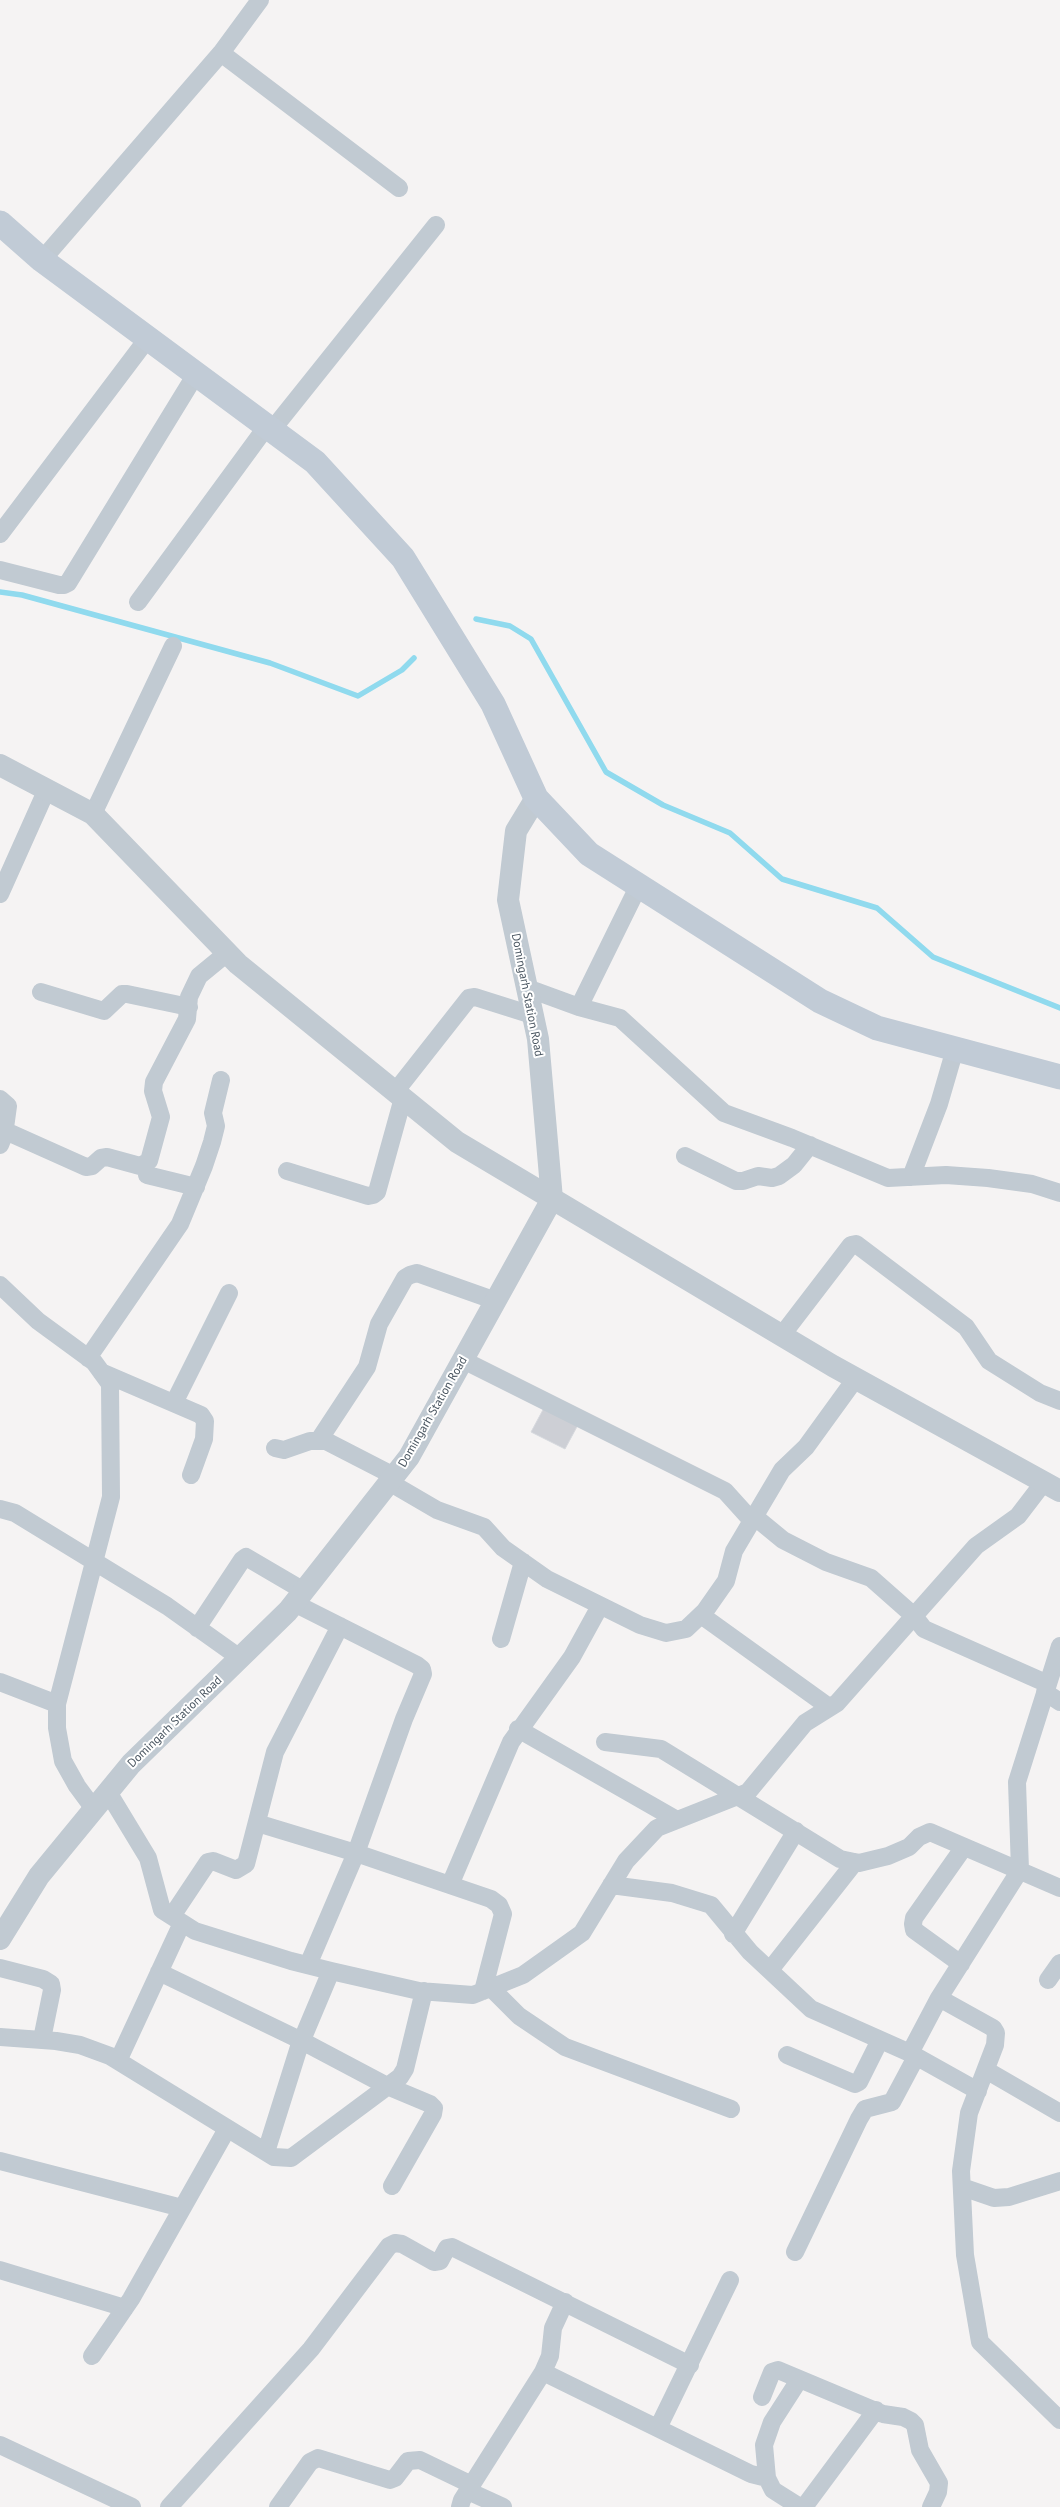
<!DOCTYPE html>
<style>
body{margin:0}
canvas{display:block;background:#f5f3f3}
</style>
<canvas width="1060" height="2507"></canvas>
<script>
const ctx = document.querySelector('canvas').getContext('2d');
ctx.lineJoin = 'round';
const toPath = rows => new Path2D(rows.map(r => 'M' + r).join(''));
function strokePath(path, color, width, dash) { ctx.strokeStyle = color; ctx.lineWidth = width; ctx.lineCap = dash ? 'butt' : 'round'; ctx.setLineDash(dash || []); ctx.stroke(path); }
function fillPath(path, color) { ctx.fillStyle = color; ctx.fill(path, 'evenodd'); }
function write(font, color, halo, rows, align = 'center') {
  ctx.font = font + ' "PT Sans",sans-serif'; ctx.lineWidth = 4; ctx.setLineDash([]); ctx.textBaseline = 'middle'; ctx.strokeStyle = halo; ctx.fillStyle = color; for (const [text, x, y, turn = 0] of rows) {
    ctx.save(); ctx.translate(x, y); ctx.rotate((+turn || 0) * Math.PI / 180); ctx.textAlign = isNaN(turn) ? turn : align; if (halo) ctx.strokeText(text, 0, 0); ctx.fillText(text, 0, 0); ctx.restore();
  }
}
const stream = toPath([
 [0,592,22,595,270,663,358,696,402,670,414,658],
 [476,619,510,626,531,639,606,772,663,805,730,833,782,879,877,908,933,957,1060,1008]
]);
const building = toPath([
 [545,1406,579,1423,565,1449,531,1432,545,1406]
]);
const minor = toPath([
 [221,53,399,188],
 [42,260,221,53,260,0],
 [272,430,436,225],
 [0,534,148,338],
 [0,570,59,585,64,585,68,583,196,374],
 [138,602,267,426],
 [93,814,173,646],
 [0,894,47,789],
 [527,988,579,1007,620,1018,724,1113,792,1138,888,1178,946,1175,988,1178,1032,1184,1060,1193],
 [41,992,104,1011,122,994,127,994,189,1007],
 [579,1007,638,887],
 [395,1092,469,998,475,997,532,1015],
 [0,1099,8,1106,4,1135],
 [0,1145,4,1135,10,1133,86,1167,92,1166,101,1158,107,1157,140,1166,149,1161,161,1117,153,1091,154,1082,187,1019,189,997,199,976,227,953],
 [685,1156,736,1181,743,1181,758,1176,772,1178,779,1176,794,1165,810,1145],
 [287,1171,368,1196,373,1195,377,1192,403,1098],
 [147,1175,196,1187],
 [911,1177,939,1104,955,1049],
 [0,1285,38,1321,94,1362,110,1384,111,1497,57,1704,57,1728,63,1761,77,1786,94,1809],
 [782,1335,851,1245,856,1244,966,1327,989,1361,1040,1393,1060,1401],
 [88,1358,180,1224,204,1166,212,1142,216,1126,213,1113,221,1080],
 [463,1360,725,1491,753,1522],
 [101,1372,201,1415,205,1421,204,1439,191,1475],
 [174,1403,229,1293],
 [319,1440,367,1367,379,1324,405,1278,410,1275,417,1273,496,1301],
 [275,1448,284,1450,310,1441,326,1441,394,1476],
 [389,1482,437,1510,484,1527,503,1548,547,1579,640,1625,666,1633,686,1629,705,1611,726,1581,734,1551,782,1470,806,1447,856,1378],
 [0,1509,15,1513,167,1606,240,1658],
 [755,1517,783,1540,826,1562,871,1578,914,1616,924,1629,1048,1684],
 [294,1603,417,1665,422,1669,423,1674,404,1719,356,1853,308,1965],
 [701,1615,829,1707],
 [197,1628,242,1560,246,1557,304,1591],
 [501,1639,523,1562],
 [0,1682,57,1704],
 [1045,1692,1060,1702],
 [518,1729,677,1820],
 [605,1742,661,1749,840,1859,859,1863,888,1856,909,1847,919,1837,930,1832,1060,1888],
 [108,1792,148,1858,162,1910,195,1931,291,1961,331,1971,419,1991,473,1995,523,1975,582,1933,626,1861,657,1828,748,1792,805,1723,837,1703,976,1546,1018,1516,1044,1482],
 [257,1823,356,1853,491,1899,499,1905,503,1914,483,1991],
 [450,1885,511,1742,572,1657,600,1606],
 [611,1885,672,1893,711,1905,750,1952,811,2009,910,2053,978,2091],
 [172,1916,208,1862,213,1861,236,1870,246,1864,275,1752,340,1626],
 [733,1934,796,1831],
 [961,1964,914,1930,913,1924,914,1918,964,1847],
 [0,1968,43,1979,51,1984,52,1990,42,2039],
 [770,1970,855,1862],
 [159,1972,302,2041,387,2086,430,2104,434,2108,433,2114,392,2186],
 [1048,1980,1060,1963],
 [491,1988,519,2016,565,2047,731,2109],
 [939,1998,993,2028,996,2033,995,2045,969,2113,961,2171,965,2255,980,2342,1060,2420],
 [0,2037,56,2041,80,2045,110,2056,274,2157,291,2158,400,2077,405,2069,424,1991],
 [910,2053,939,1998,1020,1870,1017,1782,1060,1646],
 [787,2055,855,2084,859,2082,880,2040],
 [118,2061,182,1923],
 [986,2070,1060,2113],
 [266,2152,299,2047,331,1971],
 [0,2161,182,2208],
 [962,2187,994,2198,1009,2197,1060,2181],
 [795,2252,859,2119,865,2109,892,2102,916,2057],
 [0,2270,125,2308],
 [92,2356,131,2299,227,2129],
 [543,2372,751,2474,767,2478],
 [799,2380,772,2422,764,2445,767,2478,773,2490,800,2507],
 [762,2397,772,2372,778,2370,883,2414,903,2417,911,2421,915,2425,920,2450,939,2483,938,2492,931,2507],
 [658,2428,730,2280],
 [0,2445,132,2507],
 [468,2491,503,2507],
 [169,2507,311,2349,389,2246,395,2243,402,2244,434,2262,440,2261,447,2248,452,2247,690,2365],
 [278,2507,310,2462,318,2458,390,2480,395,2478,408,2461,420,2460,472,2485],
 [460,2507,462,2500,543,2372,550,2356,553,2328,565,2302],
 [804,2507,876,2410]
]);
const tertiary = toPath([
 [0,765,93,814,238,964,457,1142,833,1366,1060,1491],
 [0,1939,39,1876,131,1764,288,1611,409,1457,552,1199,538,1039,508,900,516,831,536,798]
]);
const secondary = toPath([
 [0,223,42,260,315,462,403,558,493,704,536,798,589,854,820,1001,877,1028,1060,1077]
]);
const streetNames = [
 ["Domingarh Station Road",527,995,79],
 ["Domingarh Station Road",433,1412,-60],
 ["Domingarh Station Road",175,1722,-44]
];
strokePath(stream, '#90daee', 5.5);
fillPath(building, '#cdcfd5');
strokePath(building, '#d7d9de', 1);
strokePath(minor, '#c1cad2', 18);
strokePath(tertiary, '#c1cad2', 22);
strokePath(secondary, '#c1cbd6', 25);
write('12px', '#4a5661', '#fff', streetNames);
</script>
